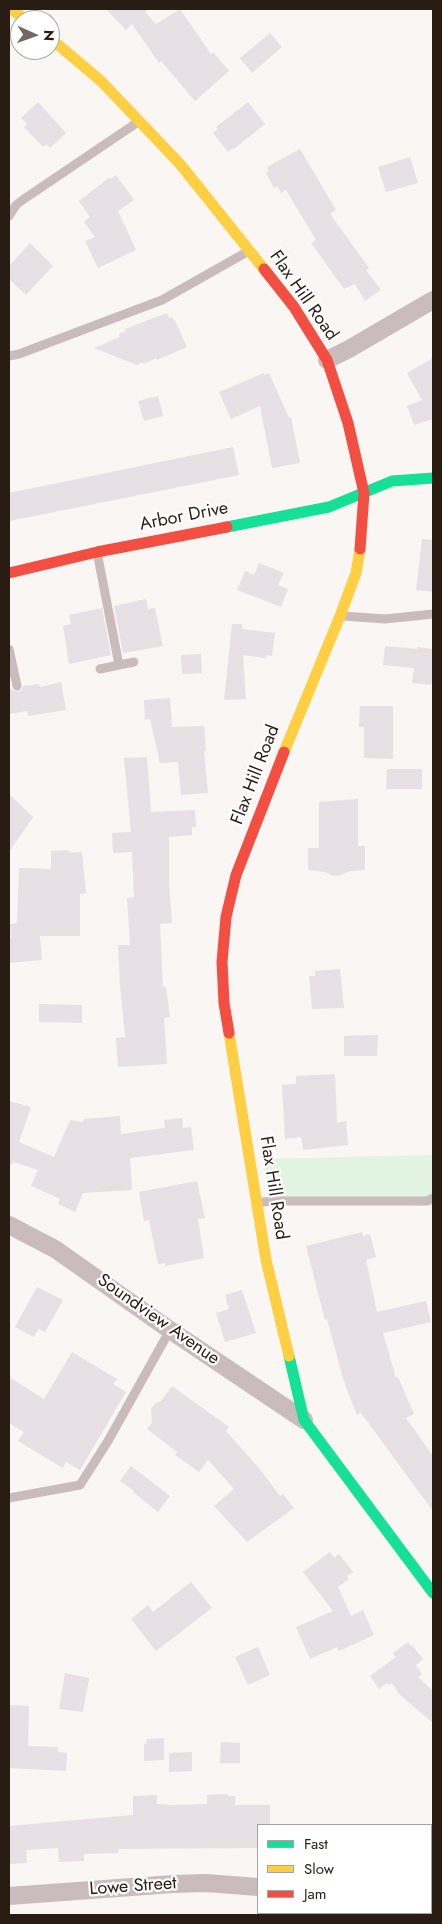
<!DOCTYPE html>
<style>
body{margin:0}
#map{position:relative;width:442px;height:1924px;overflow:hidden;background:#f9f6f3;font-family:Jost,sans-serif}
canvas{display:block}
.frame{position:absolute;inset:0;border:10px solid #281c13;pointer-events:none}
.legend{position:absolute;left:257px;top:1824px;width:175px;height:90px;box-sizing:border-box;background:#fff;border:1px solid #a9a4a1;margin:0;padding:6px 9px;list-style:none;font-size:15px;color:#281c13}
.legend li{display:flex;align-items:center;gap:10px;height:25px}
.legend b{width:25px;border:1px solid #a9a4a1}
.north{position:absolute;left:10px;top:10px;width:50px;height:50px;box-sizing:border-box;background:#fff;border:1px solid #a9a4a1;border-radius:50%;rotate:92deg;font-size:14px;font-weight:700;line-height:20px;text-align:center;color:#281c13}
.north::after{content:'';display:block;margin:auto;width:18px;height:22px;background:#716861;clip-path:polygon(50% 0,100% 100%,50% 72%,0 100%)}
</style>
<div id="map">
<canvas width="442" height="1924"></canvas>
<div class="frame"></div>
<ul class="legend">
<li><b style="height:6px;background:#16e098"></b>Fast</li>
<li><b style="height:6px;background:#ffcf43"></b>Slow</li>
<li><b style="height:6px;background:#f24e42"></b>Jam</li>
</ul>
<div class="north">N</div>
</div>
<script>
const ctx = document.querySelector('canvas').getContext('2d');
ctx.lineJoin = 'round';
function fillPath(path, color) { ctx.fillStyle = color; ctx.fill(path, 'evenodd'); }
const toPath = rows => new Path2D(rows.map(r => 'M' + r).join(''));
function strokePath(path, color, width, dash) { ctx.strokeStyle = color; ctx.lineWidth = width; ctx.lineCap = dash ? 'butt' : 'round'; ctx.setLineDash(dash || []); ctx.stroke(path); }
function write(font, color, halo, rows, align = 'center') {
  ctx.font = font + ' Jost,sans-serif'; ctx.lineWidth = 4.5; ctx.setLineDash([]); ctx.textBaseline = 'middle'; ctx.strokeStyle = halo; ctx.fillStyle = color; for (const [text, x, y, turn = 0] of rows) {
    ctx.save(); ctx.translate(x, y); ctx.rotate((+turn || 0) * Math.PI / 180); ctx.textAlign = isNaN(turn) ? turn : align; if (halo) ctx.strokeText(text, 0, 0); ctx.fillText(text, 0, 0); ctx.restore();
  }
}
const green = toPath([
 [433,1155,433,1206,270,1199,262,1159]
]);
const building = toPath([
 [106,9,149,9,145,12,156,24,180,9,211,54,213,52,229,71,195,101,161,61,159,63,132,24,126,30],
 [270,33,282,47,252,73,240,58],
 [38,102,66,133,50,148,47,144,43,147,24,127,27,124,21,118],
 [248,102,265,124,234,149,233,148,228,152,213,133,218,129,216,127],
 [300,149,336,210,330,214,369,268,366,270,381,290,365,301,355,284,344,289,311,243,316,240,286,190,281,193,277,186,274,188,266,173,269,171,267,167],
 [410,157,418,183,386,192,378,167],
 [116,175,134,200,118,211,136,250,98,268,85,241,95,237,84,222,90,217,79,201,110,177,111,179],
 [30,243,53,266,26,295,9,279,9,266],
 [167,313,169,318,172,317,176,323,187,347,157,360,157,358,143,364,143,362,137,365,94,348,120,337,119,334,126,331,125,329],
 [433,358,433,419,414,425,407,406,422,400,407,373],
 [264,373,264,375,269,373,289,418,291,417,300,463,272,468,260,406,231,419,219,392],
 [158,396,163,416,144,421,138,401],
 [233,447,239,475,9,521,9,493],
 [422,539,433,540,433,592,416,590],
 [259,563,284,573,278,585,288,589,281,607,237,590,245,571,254,575],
 [146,599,148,609,155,608,163,646,123,653,114,606],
 [102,608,111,655,69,664,63,626,71,624,69,615],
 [232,624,242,624,242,629,275,633,272,656,266,655,266,658,243,655,246,699,224,700],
 [385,646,417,649,417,647,433,649,433,674,431,685,412,683,414,668,383,665],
 [201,654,202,673,182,674,181,655],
 [61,682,66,710,28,716,27,711,9,714,9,689,18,692,22,690,23,686,39,684,40,687],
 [170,698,172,727,204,726,206,751,204,751,208,793,181,795,178,762,160,763,150,719,145,720,144,700],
 [360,706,393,706,393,759,364,758,364,727,359,727],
 [147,757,151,812,195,810,196,827,192,827,192,835,169,837,169,882,172,923,160,924,163,987,166,987,170,1017,164,1018,167,1064,118,1067,116,1038,125,1037,120,985,118,945,130,945,127,898,134,897,132,852,113,853,112,833,131,832,124,758],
 [387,769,422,769,422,789,386,789],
 [9,794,33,817,9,852],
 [358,799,358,846,365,846,365,870,350,871,341,875,334,876,325,872,308,870,308,848,319,848,319,802],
 [68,850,71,853,82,852,86,893,80,894,80,936,40,936,42,960,9,963,9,939,11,938,10,924,17,923,19,868,51,869,51,851],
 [340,969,344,1008,312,1009,309,976,315,976,315,971],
 [39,1004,82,1005,82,1023,39,1022],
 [378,1035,377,1056,344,1056,344,1036],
 [335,1074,337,1123,346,1121,348,1145,303,1150,301,1137,285,1139,282,1085,296,1084,296,1076],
 [9,1101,31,1107,19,1142,54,1157,70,1120,83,1122,84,1119,120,1116,121,1134,165,1128,164,1120,182,1118,183,1128,191,1127,194,1150,130,1158,132,1190,83,1193,75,1212,58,1204,60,1199,31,1186,38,1170,13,1162,12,1165,9,1164],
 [197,1181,205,1218,198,1219,204,1258,165,1266,165,1263,158,1264,149,1220,144,1221,139,1192],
 [362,1232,363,1236,370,1234,376,1257,366,1260,377,1312,426,1301,431,1322,383,1333,396,1378,398,1377,414,1414,406,1418,433,1456,433,1511,361,1413,357,1415,344,1382,327,1319,325,1320,306,1246],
 [37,1287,63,1300,45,1332,38,1329,34,1337,15,1327],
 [242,1290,256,1333,225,1342,216,1313,229,1309,225,1295],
 [72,1352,117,1379,113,1384,126,1392,80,1470,66,1462,63,1468,18,1441,24,1432,9,1423,9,1377,44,1399],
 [172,1386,229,1427,226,1431,258,1467,280,1496,283,1494,294,1508,247,1542,214,1506,234,1489,208,1460,199,1472,175,1455,177,1452,147,1429,152,1423,151,1408,156,1403,161,1401],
 [131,1466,170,1496,158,1512,133,1492,134,1491,120,1481],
 [330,1552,334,1558,339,1554,353,1572,347,1576,349,1579,338,1587,351,1616,363,1610,374,1635,339,1651,337,1647,310,1659,296,1627,333,1611,303,1572],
 [191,1582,212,1608,156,1651,131,1619,148,1605,153,1612],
 [408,1642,411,1646,412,1645,423,1659,416,1665,422,1674,418,1677,433,1691,433,1723,400,1695,392,1683,389,1685,387,1683,379,1689,370,1676,396,1657,393,1653],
 [258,1647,270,1675,248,1685,235,1657],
 [65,1673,89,1678,83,1712,59,1709],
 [9,1705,29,1706,28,1746,58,1747,58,1752,67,1753,66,1771,9,1768],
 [164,1738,164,1760,144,1761,144,1744,146,1744,147,1739],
 [221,1742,240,1743,240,1763,220,1763],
 [192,1752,192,1771,169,1772,169,1753],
 [228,1794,228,1796,235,1796,235,1805,270,1805,270,1825,258,1825,258,1848,118,1849,118,1853,84,1854,84,1861,59,1862,58,1848,26,1850,27,1863,9,1864,9,1826,133,1815,133,1796,157,1795,157,1804,173,1805,207,1804,207,1795]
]);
const lane = toPath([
 [9,216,16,205,24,199,138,122],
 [9,356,19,354,162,300,247,252],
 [97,552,119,665,100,669],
 [343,616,385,619,433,614],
 [9,649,17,686],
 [119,665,134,662],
 [257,1203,271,1201,427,1201,433,1198],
 [9,1498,80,1485,108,1441,170,1330]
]);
const street = toPath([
 [327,360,349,349,433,300],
 [9,1225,55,1249,170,1330,304,1420],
 [9,1896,173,1884,206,1883,258,1887],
 [431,1909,433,1910],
 [415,1915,415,1913]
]);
const fast = toPath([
 [227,527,329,507,392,481,433,478],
 [289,1356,304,1420,433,1593]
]);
const slow = toPath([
 [10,9,27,20],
 [50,38,101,81,180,164,264,269],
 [284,752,340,616,356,573,360,549],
 [229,1033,266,1260,289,1356]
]);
const jam = toPath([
 [264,269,294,307,327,360,348,423,364,493,360,549],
 [9,573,97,552,227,527],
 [229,1033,224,1003,222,962,226,917,236,875,284,752]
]);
const streetNames = [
 ["Flax Hill Road",303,296,55],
 ["Arbor Drive",184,517,-11],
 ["Flax Hill Road",256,775,-69],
 ["Flax Hill Road",273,1188,81],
 ["Soundview Avenue",158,1320,35],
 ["Lowe Street",133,1887,-4]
];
fillPath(green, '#e1f3e1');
fillPath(building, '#e7e0e4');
strokePath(lane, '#cabcbd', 9);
strokePath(street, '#cabcbd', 18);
strokePath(fast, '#16e098', 11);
strokePath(slow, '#ffcf43', 11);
strokePath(jam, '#f24e42', 11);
write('18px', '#281c13', '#fff', streetNames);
</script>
